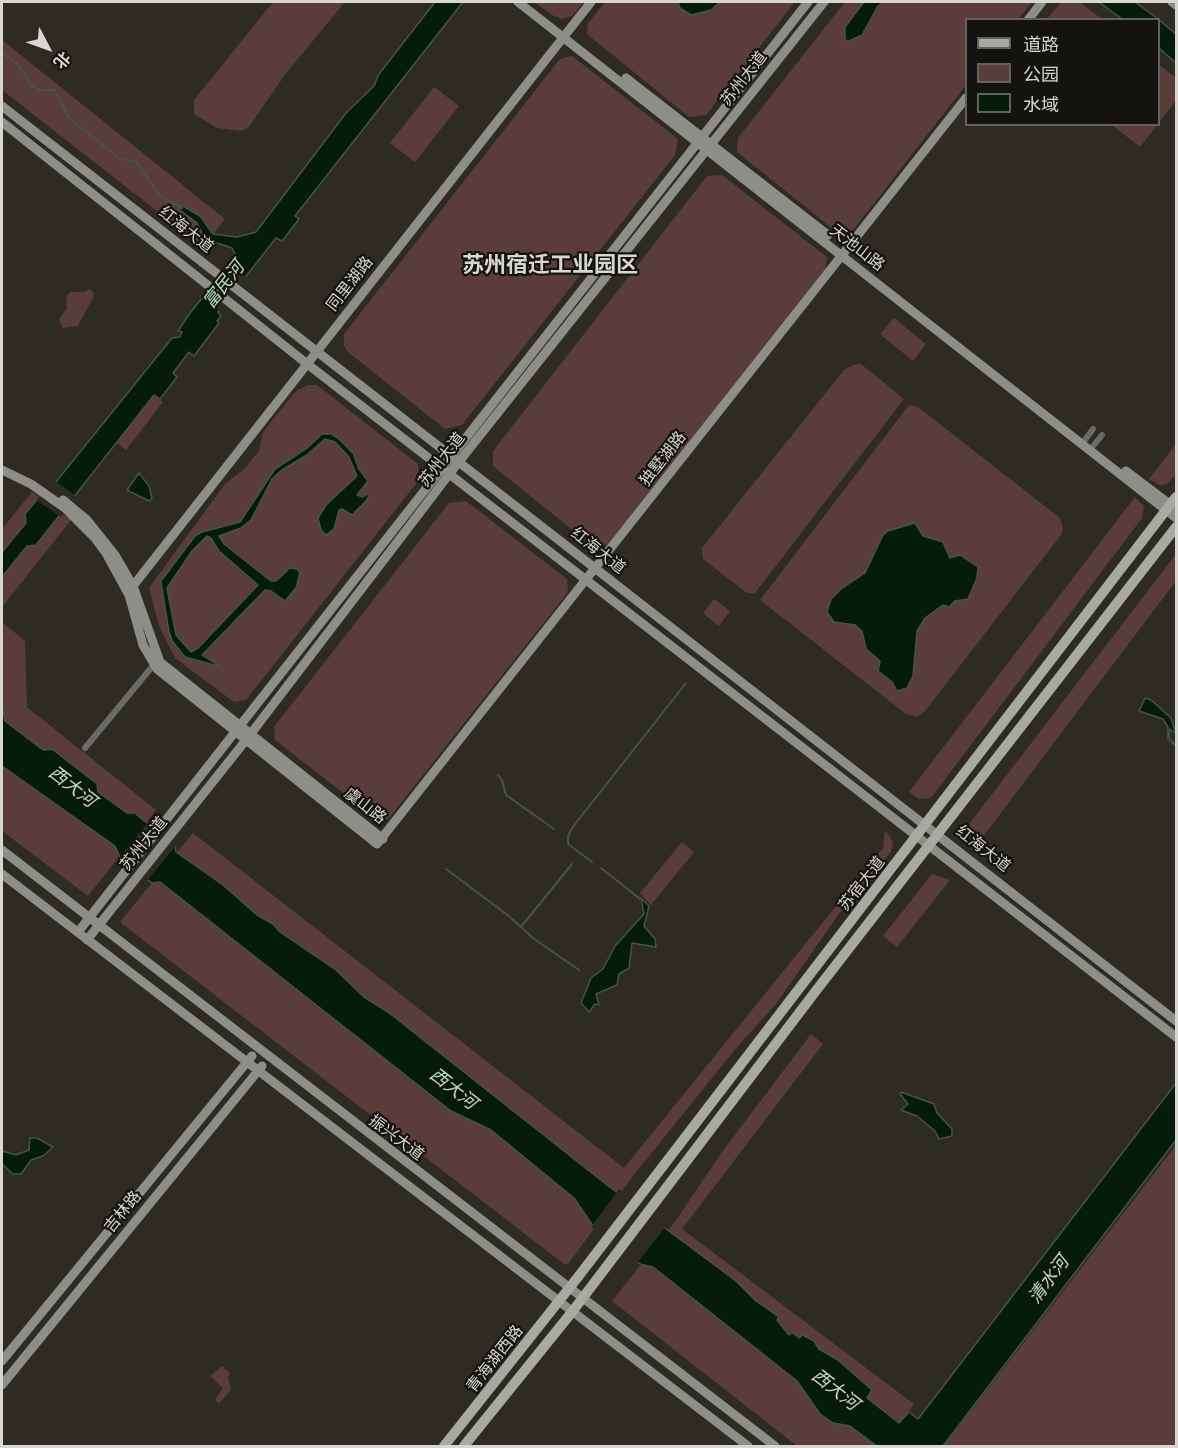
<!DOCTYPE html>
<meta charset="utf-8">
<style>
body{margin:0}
#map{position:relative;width:1178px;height:1448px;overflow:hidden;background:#2e2b23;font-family:Figtree,"Noto Sans SC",sans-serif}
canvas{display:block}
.frame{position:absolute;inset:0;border:3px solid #d8d6d1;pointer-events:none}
.legend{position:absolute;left:965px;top:18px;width:195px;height:108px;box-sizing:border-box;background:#151310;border:2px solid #63615d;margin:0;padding:8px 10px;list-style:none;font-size:18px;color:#d8d6d1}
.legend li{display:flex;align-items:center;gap:12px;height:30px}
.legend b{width:30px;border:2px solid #63615d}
.north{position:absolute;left:18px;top:18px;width:60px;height:60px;-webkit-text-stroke:4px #151310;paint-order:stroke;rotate:131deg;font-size:16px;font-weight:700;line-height:24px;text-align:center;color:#d8d6d1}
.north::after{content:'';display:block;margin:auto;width:21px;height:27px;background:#d8d6d1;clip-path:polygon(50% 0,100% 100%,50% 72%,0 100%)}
</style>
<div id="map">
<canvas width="1178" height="1448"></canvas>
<div class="frame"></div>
<ul class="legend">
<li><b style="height:8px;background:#a8aaa2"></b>道路</li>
<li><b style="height:16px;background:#5a3d3b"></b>公园</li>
<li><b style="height:16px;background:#061c0b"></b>水域</li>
</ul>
<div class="north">北</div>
</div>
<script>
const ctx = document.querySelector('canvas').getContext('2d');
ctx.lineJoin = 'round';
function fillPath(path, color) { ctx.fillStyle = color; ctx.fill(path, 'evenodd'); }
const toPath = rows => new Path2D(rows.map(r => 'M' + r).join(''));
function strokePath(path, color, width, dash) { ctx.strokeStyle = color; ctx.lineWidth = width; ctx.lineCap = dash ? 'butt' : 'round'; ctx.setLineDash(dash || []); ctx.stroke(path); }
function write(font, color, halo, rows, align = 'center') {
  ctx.font = font + ' Figtree,"Noto Sans SC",sans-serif'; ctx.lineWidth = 4.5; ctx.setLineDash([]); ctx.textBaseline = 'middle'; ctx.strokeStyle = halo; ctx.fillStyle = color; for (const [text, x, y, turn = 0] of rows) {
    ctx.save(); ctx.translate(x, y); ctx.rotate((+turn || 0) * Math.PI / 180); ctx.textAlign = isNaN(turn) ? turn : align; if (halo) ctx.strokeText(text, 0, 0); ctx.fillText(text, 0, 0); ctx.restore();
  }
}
const green = toPath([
 [273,2,345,2,287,72,248,128,241,131,217,128,194,114,194,100],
 [534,2,584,2,572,16,562,19,552,15],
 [605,2,795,2,706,115,689,117,587,34,588,23],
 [845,2,1032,2,1018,19,966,20,966,85,850,234,839,234,737,152,738,138],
 [1061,2,1079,2,1102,19,1047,19],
 [2,40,225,219,203,247,2,90],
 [572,56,678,139,675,155,462,425,445,429,348,352,344,346,344,334,560,59],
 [1158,64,1176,78,1176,100,1159,123],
 [434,87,459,106,415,162,390,143],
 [1112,125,1157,125,1140,147],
 [722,175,827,257,825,269,608,544,595,548,493,466,493,451,707,176],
 [90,289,94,294,93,298,78,326,63,328,59,319,67,308,66,298,70,292,85,292],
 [894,318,926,344,913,361,880,334],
 [861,364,904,399,755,593,747,593,703,559,702,548,844,370,853,365],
 [308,385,317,385,418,464,419,480,246,700,234,702,175,658,159,626,149,588,225,484,243,470,259,451,263,432,296,391],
 [154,395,163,402,126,450,116,442],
 [909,405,918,407,1060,518,1063,528,1061,535,925,711,917,717,906,714,760,600],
 [1176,444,1176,475,1167,484,1159,485,1149,479],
 [32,492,71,520,2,607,2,529],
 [1135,497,1144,506,1142,518,934,794,930,798,919,799,909,792],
 [466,501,567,579,568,592,389,818,379,821,275,740,274,727,449,503],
 [1176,554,1176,581,976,846,969,835,970,823],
 [714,599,730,611,719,626,703,613],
 [2,622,25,641,27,707,156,810,88,896,2,831],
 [885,830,893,842,891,852,843,908,776,1004,737,1047,633,1176,568,1264,564,1264,120,922,193,833,624,1168,883,848],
 [682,842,694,852,651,905,640,893],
 [932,874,950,880,897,947,883,936],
 [811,1034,823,1044,682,1229,914,1404,901,1423,894,1418,874,1445,877,1446,797,1446,612,1301,674,1223,722,1152],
 [1176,1145,1176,1446,944,1446],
 [222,1366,230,1373,228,1378,231,1390,219,1403,215,1400,223,1388,210,1376]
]);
const water = toPath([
 [435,2,463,2,295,216,299,219,282,241,276,238,218,312,221,316,217,321,219,323,194,356,189,352,173,373,177,377,160,399,154,395,36,545,27,546,2,577,2,552,26,523,25,514,40,496,43,498,172,338,180,337,182,332,178,331,190,313,236,256,232,248,205,239,197,223,180,210,181,205,200,216,213,234,237,237,256,232,346,113,374,86,379,74,435,2],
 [678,2,720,2,711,10,691,15,680,8,678,2],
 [864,2,884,2,878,6,862,35,849,41,845,40,845,27,864,2],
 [1099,2,1135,2,1158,19,1122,19,1099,2],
 [1159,20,1176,34,1176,63,1159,48,1159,20],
 [322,434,331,434,338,438,353,453,359,469,368,481,357,495,363,497,367,494,369,496,366,501,352,515,342,509,339,510,334,529,326,535,321,530,318,518,326,505,357,476,349,457,335,442,325,439,307,455,282,470,272,479,251,520,241,528,219,536,224,544,271,581,276,581,290,568,297,569,300,573,296,588,285,601,271,591,265,590,202,655,222,667,185,657,173,642,169,632,161,581,195,536,202,532,240,522,275,469,307,448,322,434],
 [207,536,211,538,219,551,258,585,198,648,191,652,176,635,167,588,192,551,207,536],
 [139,473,149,486,152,498,149,501,127,490,139,473],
 [915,523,923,536,943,542,950,558,960,555,978,567,977,578,968,599,955,601,949,607,943,605,925,618,917,631,913,676,907,688,897,691,892,682,878,671,880,661,866,649,862,631,855,625,834,622,827,612,831,599,841,589,865,573,883,535,888,531,915,523],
 [1145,698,1151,700,1171,718,1176,734,1170,729,1169,737,1176,746,1168,740,1168,727,1163,719,1139,711,1145,698],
 [2,704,5,721,39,747,44,750,52,749,97,784,98,792,127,813,135,813,175,847,176,852,223,885,257,915,273,924,280,932,336,970,364,997,388,1012,607,1185,736,1281,756,1301,779,1317,777,1320,789,1335,792,1332,799,1338,803,1335,814,1341,819,1349,838,1360,872,1390,867,1398,899,1423,909,1412,918,1419,1176,1083,1176,1140,943,1446,877,1446,850,1426,833,1423,820,1414,797,1381,653,1267,640,1264,595,1229,574,1198,491,1130,451,1111,160,882,152,883,121,859,115,846,2,766,2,704],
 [641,898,649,906,644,926,655,939,656,947,632,943,629,968,619,974,617,985,596,994,599,1005,595,1004,589,1012,581,1003,591,978,603,969,615,946,644,914,641,898],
 [901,1092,934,1104,937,1113,952,1129,952,1136,939,1139,935,1131,917,1116,901,1110,908,1104,900,1094,901,1092],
 [30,1138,37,1138,53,1147,43,1156,31,1160,21,1174,13,1174,2,1164,2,1151,16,1155,29,1150,30,1138]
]);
const pier = toPath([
 [226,263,248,279,222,312,199,295],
 [54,480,77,497,61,517,36,500],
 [149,821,177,844,146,882,118,859],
 [619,1189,666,1226,636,1265,591,1227]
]);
const stream = toPath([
 [2,53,18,65,32,86,40,90,54,90,69,118,119,158,136,162,161,197,182,208],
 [498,775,502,780,506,795,554,829],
 [592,862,568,844,568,836,572,828,686,683],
 [601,868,640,899],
 [446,869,510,917,534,939,579,970],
 [521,927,572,864]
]);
const street = toPath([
 [1082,444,1093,429],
 [1090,450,1102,435],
 [85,748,156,662]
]);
const secondary = toPath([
 [518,2,1176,518],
 [1172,2,1176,5],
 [1028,20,1042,2],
 [626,78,828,235],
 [2,106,1176,1021],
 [2,122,306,363,1176,1037],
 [2,470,31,484,65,508,95,538,106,553,129,595,143,645,157,669,377,844,966,98],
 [1126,471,1176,509],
 [63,500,87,520,115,555,133,586,160,662,383,839],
 [133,586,591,2],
 [2,850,775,1446],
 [2,874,748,1446],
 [78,932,808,2],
 [87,940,246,740,450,473,824,2],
 [2,1361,252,1056],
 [2,1385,262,1066]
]);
const primary = toPath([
 [444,1446,578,1277,1176,497],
 [464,1446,572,1312,815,992,1176,527]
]);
const streetNames = [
 ["苏州大道",744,79,-52],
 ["红海大道",186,230,38],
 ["天池山路",857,248,38],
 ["同里湖路",350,284,-52],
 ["独墅湖路",663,459,-52],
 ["苏州大道",442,460,-52],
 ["红海大道",598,551,38],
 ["虞山路",365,806,38],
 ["苏州大道",144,844,-51],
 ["红海大道",983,849,38],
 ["苏宿大道",862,884,-52],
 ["振兴大道",396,1138,37],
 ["吉林路",123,1212,-51],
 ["青海湖西路",495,1359,-52]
];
const waterNames = [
 ["富民河",224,285,-52],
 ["西大河",72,787,38],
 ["西大河",453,1089,38],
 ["清水河",1049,1280,-53],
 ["西大河",835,1390,38]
];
const districtNames = [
 ["苏州宿迁工业园区",550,266]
];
fillPath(green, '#5a3d3b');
fillPath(water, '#061c0b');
strokePath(water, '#455446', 1.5);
fillPath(pier, '#2e2b23');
strokePath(stream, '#455446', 2);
strokePath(street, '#6a6b67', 6);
strokePath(secondary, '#8d8e88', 9);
strokePath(primary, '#a8aaa2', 10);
write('16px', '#d8d6d1', '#151310', streetNames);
write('italic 18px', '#b2e1b9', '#151310', waterNames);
write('bold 22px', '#d8d6d1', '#151310', districtNames);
</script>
